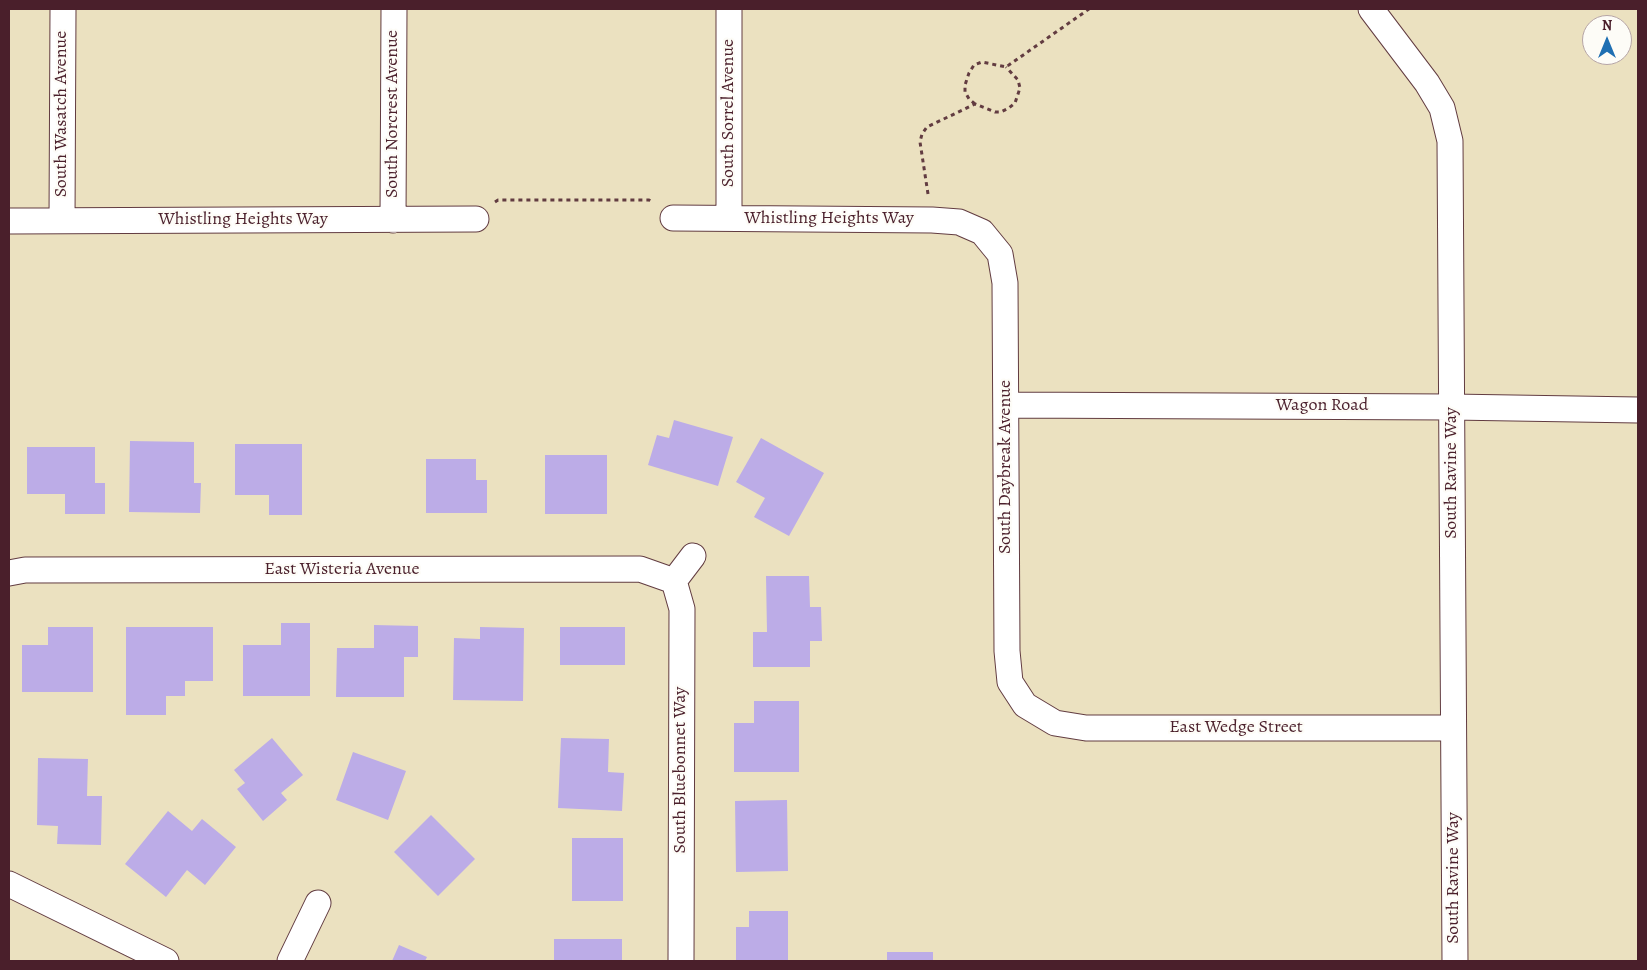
<!DOCTYPE html>
<style>
body{margin:0}
#map{position:relative;width:1647px;height:970px;overflow:hidden;background:#ebe1c0;font-family:Alegreya,serif}
canvas{display:block}
.frame{position:absolute;inset:0;border:10px solid #4a1f2b;pointer-events:none}
.north{position:absolute;left:1582px;top:15px;width:50px;height:50px;box-sizing:border-box;background:#fdfcf7;border:1px solid #b5a4a5;border-radius:50%;rotate:0deg;font-size:14px;font-weight:700;line-height:20px;text-align:center;color:#4a1f2b}
.north::after{content:'';display:block;margin:auto;width:18px;height:22px;background:#1f6fb2;clip-path:polygon(50% 0,100% 100%,50% 72%,0 100%)}
</style>
<div id="map">
<canvas width="1647" height="970"></canvas>
<div class="frame"></div>
<div class="north">N</div>
</div>
<script>
const ctx = document.querySelector('canvas').getContext('2d');
ctx.lineJoin = 'round';
function fillPath(path, color) { ctx.fillStyle = color; ctx.fill(path, 'evenodd'); }
const toPath = rows => new Path2D(rows.map(r => 'M' + r).join(''));
function strokePath(path, color, width, dash) { ctx.strokeStyle = color; ctx.lineWidth = width; ctx.lineCap = dash ? 'butt' : 'round'; ctx.setLineDash(dash || []); ctx.stroke(path); }
function write(font, color, halo, rows, align = 'center') {
  ctx.font = font + ' Alegreya,serif'; ctx.lineWidth = 4.5; ctx.setLineDash([]); ctx.textBaseline = 'middle'; ctx.strokeStyle = halo; ctx.fillStyle = color; for (const [text, x, y, turn = 0] of rows) {
    ctx.save(); ctx.translate(x, y); ctx.rotate((+turn || 0) * Math.PI / 180); ctx.textAlign = isNaN(turn) ? turn : align; if (halo) ctx.strokeText(text, 0, 0); ctx.fillText(text, 0, 0); ctx.restore();
  }
}
const building = toPath([
 [674,420,733,437,718,486,648,465,657,435,669,438],
 [761,438,824,473,789,536,754,517,765,498,736,482],
 [130,441,194,442,194,483,201,483,200,513,129,512],
 [235,444,302,444,302,515,269,515,269,495,235,495],
 [27,447,95,447,95,483,105,483,105,514,65,514,65,494,27,494],
 [545,455,607,455,607,514,545,514],
 [426,459,476,459,476,480,487,480,487,513,426,513],
 [766,576,809,576,810,607,821,607,822,641,810,641,810,667,753,667,753,632,767,632],
 [281,623,310,623,310,696,243,696,243,645,281,645],
 [374,625,418,626,418,657,404,657,404,697,336,697,337,648,374,648],
 [48,627,93,627,93,692,22,692,22,645,48,645],
 [126,627,213,627,213,681,185,681,185,696,166,696,166,715,126,715],
 [480,627,524,628,523,701,453,700,454,638,480,639],
 [560,627,625,627,625,665,560,665],
 [754,701,799,701,799,772,734,772,734,723,754,723],
 [272,738,303,775,281,793,287,800,263,821,237,789,245,783,234,770],
 [561,738,609,739,608,772,624,773,622,811,558,808],
 [353,752,406,771,388,820,336,800],
 [38,758,88,759,87,796,102,796,101,845,57,844,58,826,37,825],
 [787,800,788,871,736,872,735,801],
 [168,811,192,831,202,819,236,847,205,885,187,870,166,897,125,864],
 [431,815,475,859,438,896,394,852],
 [572,838,623,838,623,901,572,901],
 [749,911,788,911,788,961,736,961,736,927,749,927],
 [554,939,622,939,622,961,554,961],
 [399,945,427,957,425,961,392,961],
 [887,952,933,952,933,961,887,961]
]);
const path = toPath([
 [975,104,969,99,965,92,965,85,969,73,974,65,982,62,1006,67,1089,9],
 [928,194,920,142,922,134,927,127,975,104,995,112,1001,112,1009,108,1015,103,1020,88,1018,80,1006,67],
 [495,202,498,200,649,200,652,202]
]);
const street = toPath([
 [1371,9,1427,83,1442,108,1450,141,1455,961],
 [673,218,932,220,959,222,982,232,1000,254,1005,283,1007,651,1010,682,1025,705,1055,723,1086,728,1453,728],
 [729,218,729,9],
 [62,220,63,9],
 [393,220,394,9],
 [9,221,476,219],
 [1006,405,1451,407,1638,410],
 [9,573,25,570,640,569,674,581],
 [674,581,682,609,681,961],
 [674,581,693,556],
 [9,884,166,961],
 [290,961,318,903]
]);
const streetNames = [
 ["South Sorrel Avenue",729,113,-90],
 ["South Wasatch Avenue",62,114,-90],
 ["South Norcrest Avenue",393,114,-90],
 ["Whistling Heights Way",829,219],
 ["Whistling Heights Way",243,220],
 ["Wagon Road",1322,406],
 ["South Daybreak Avenue",1006,467,-90],
 ["South Ravine Way",1452,473,-90],
 ["East Wisteria Avenue",342,570],
 ["East Wedge Street",1236,728],
 ["South Bluebonnet Way",681,770,-90],
 ["South Ravine Way",1454,878,-90]
];
fillPath(building, '#bcace7');
strokePath(street, '#623c41', 27);
strokePath(path, '#623c41', 3, [4, 4]);
strokePath(street, '#fff', 25);
write('18px', '#4a1f2b', '#fdfcf7', streetNames);
</script>
